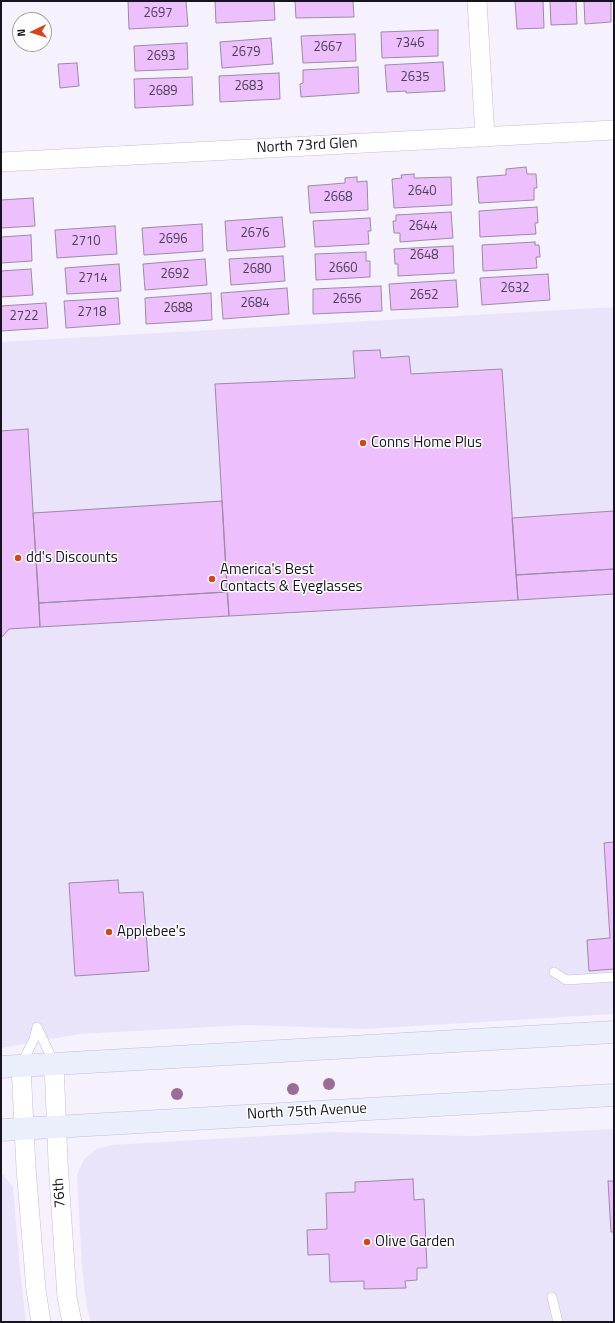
<!DOCTYPE html>
<style>
body{margin:0}
#map{position:relative;width:615px;height:1323px;overflow:hidden;background:#f5f2fe;font-family:"Titillium Web",sans-serif}
canvas{display:block}
.frame{position:absolute;inset:0;border:2px solid #16141e;pointer-events:none}
.north{position:absolute;left:12px;top:12px;width:40px;height:40px;box-sizing:border-box;background:#fff;border:1px solid #a2a1a5;border-radius:50%;rotate:266deg;font-size:11px;font-weight:700;line-height:16px;text-align:center;color:#16141e}
.north::after{content:'';display:block;margin:auto;width:14px;height:18px;background:#cf471b;clip-path:polygon(50% 0,100% 100%,50% 72%,0 100%)}
</style>
<div id="map">
<canvas width="615" height="1323"></canvas>
<div class="frame"></div>
<div class="north">N</div>
</div>
<script>
const ctx = document.querySelector('canvas').getContext('2d');
ctx.lineJoin = 'round';
function fillPath(path, color) { ctx.fillStyle = color; ctx.fill(path, 'evenodd'); }
const toPath = rows => new Path2D(rows.map(r => 'M' + r).join(''));
function strokePath(path, color, width, dash) { ctx.strokeStyle = color; ctx.lineWidth = width; ctx.lineCap = dash ? 'butt' : 'round'; ctx.setLineDash(dash || []); ctx.stroke(path); }
function write(font, color, halo, rows, align = 'center') {
  ctx.font = font + ' "Titillium Web",sans-serif'; ctx.lineWidth = 3; ctx.setLineDash([]); ctx.textBaseline = 'middle'; ctx.strokeStyle = halo; ctx.fillStyle = color; for (const [text, x, y, turn = 0] of rows) {
    ctx.save(); ctx.translate(x, y); ctx.rotate((+turn || 0) * Math.PI / 180); ctx.textAlign = isNaN(turn) ? turn : align; if (halo) ctx.strokeText(text, 0, 0); ctx.fillText(text, 0, 0); ctx.restore();
  }
}
const built = toPath([
 [614,307,614,1014,365,1029,247,1025,79,1034,1,1048,1,342],
 [614,1129,614,1322,91,1322,87,1308,82,1268,77,1175,84,1159,96,1149,112,1145,333,1132,469,1136],
 [1,1172,13,1187,20,1270,26,1322,1,1322]
]);
const building = toPath([
 [128,1,186,1,188,26,129,29,128,1],
 [215,1,274,1,275,20,216,23,215,1],
 [295,1,353,1,354,17,296,18,295,1],
 [515,1,543,1,544,28,517,29,515,1],
 [550,1,576,1,577,24,551,25,550,1],
 [584,1,611,1,611,22,585,24,584,1],
 [438,30,438,56,382,58,381,32,438,30],
 [355,34,356,61,303,63,301,36,355,34],
 [271,38,273,64,222,68,220,42,271,38],
 [187,43,188,69,135,71,134,46,187,43],
 [443,62,445,91,406,93,406,91,387,92,385,65,443,62],
 [77,63,79,86,60,88,58,64,77,63],
 [358,67,359,93,301,97,300,84,303,83,303,70,358,67],
 [279,73,280,99,220,102,219,76,279,73],
 [192,77,193,105,135,108,134,79,192,77],
 [526,167,527,174,536,174,537,188,534,188,534,200,479,203,477,177,506,175,506,169,526,167],
 [414,174,414,178,451,177,452,205,394,208,392,179,402,178,401,175,414,174],
 [357,177,357,182,367,181,368,210,310,213,308,186,345,183,345,178,357,177],
 [33,198,35,226,1,228,1,200,33,198],
 [537,207,538,223,535,223,536,234,480,237,479,211,537,207],
 [451,212,453,238,400,242,400,233,394,233,393,221,396,221,396,215,451,212],
 [282,217,285,247,227,251,225,221,282,217],
 [370,218,371,231,368,231,369,244,315,247,313,221,370,218],
 [202,224,203,251,144,255,142,228,202,224],
 [115,226,117,254,57,258,55,230,115,226],
 [31,235,32,261,1,263,1,237,31,235],
 [535,242,535,245,539,245,540,257,536,257,537,268,483,271,482,245,535,242],
 [453,246,454,273,398,276,398,264,395,264,394,249,453,246],
 [366,252,366,261,370,261,370,277,316,280,315,254,366,252],
 [283,256,285,281,231,285,229,259,283,256],
 [205,259,207,285,145,290,143,264,205,259],
 [119,264,121,291,67,294,65,268,119,264],
 [31,269,33,295,1,297,1,271,31,269],
 [548,274,550,300,482,305,480,278,548,274],
 [456,280,458,307,391,310,389,284,456,280],
 [381,286,382,311,313,314,313,289,381,286],
 [287,288,289,314,223,319,221,293,287,288],
 [211,293,212,320,146,324,145,298,211,293],
 [118,298,120,324,66,328,64,301,118,298],
 [46,303,48,328,1,331,1,306,46,303],
 [380,350,381,358,409,356,411,374,502,369,518,600,229,616,215,384,355,378,353,351,380,350],
 [28,429,40,627,9,629,1,638,1,431,28,429],
 [222,501,227,592,39,603,33,513,222,501],
 [614,511,614,569,516,575,512,518,614,511],
 [614,569,614,594,518,600,516,575,614,569],
 [227,592,229,616,40,627,39,603,227,592],
 [614,842,614,969,589,971,587,940,610,938,604,843,614,842],
 [118,880,119,893,143,892,149,971,75,976,69,883,118,880],
 [413,1179,414,1200,424,1199,427,1268,417,1268,417,1280,405,1281,406,1288,364,1289,364,1281,330,1282,329,1254,308,1255,307,1230,327,1229,326,1193,355,1192,355,1182,413,1179],
 [608,1181,614,1181,614,1232,611,1232,608,1181]
]);
const lane = toPath([
 [554,972,566,980,614,977],
 [37,1027,54,1063],
 [21,1065,34,1039,37,1027],
 [552,1297,558,1322]
]);
const street = toPath([
 [477,1,485,137],
 [1,162,614,130],
 [54,1063,58,1162,67,1297,72,1322],
 [21,1066,26,1168,36,1290,41,1322]
]);
const secondary = toPath([
 [1,1067,614,1032],
 [1,1130,614,1095]
]);
const trees = [
 [329,1084],
 [293,1089],
 [177,1094]
];
const markers = [
 [363,443,4,"#cf471b"],
 [18,558,4,"#cf471b"],
 [212,579,4,"#cf471b"],
 [109,932,4,"#cf471b"],
 [367,1242,4,"#cf471b"]
];
const numberNames = [
 ["2697",158,14],
 ["7346",410,44],
 ["2667",328,48],
 ["2679",246,53],
 ["2693",161,57],
 ["2635",415,78],
 ["2683",249,87],
 ["2689",163,92],
 ["2640",422,192],
 ["2668",338,198],
 ["2644",423,227],
 ["2676",255,234],
 ["2696",173,240],
 ["2710",86,242],
 ["2648",424,256],
 ["2660",343,269],
 ["2680",257,270],
 ["2692",175,275],
 ["2714",93,279],
 ["2632",515,289],
 ["2652",424,296],
 ["2656",347,300],
 ["2684",255,304],
 ["2688",178,309],
 ["2718",92,313],
 ["2722",24,317]
];
const streetNames = [
 ["North 73rd Glen",307,146,-3],
 ["North 75th Avenue",307,1112,-3],
 ["76th",60,1193,-94]
];
const poiNames = [
 ["Conns Home Plus",371,443],
 ["dd's Discounts",26,558],
 ["America's Best",220,570],
 ["Contacts & Eyeglasses",220,587],
 ["Applebee's",117,932],
 ["Olive Garden",375,1242]
];
fillPath(built, '#eae4fb');
fillPath(building, '#edbffd');
strokePath(building, '#9c8aa3', 1);
strokePath(lane, '#c3bcda', 10);
strokePath(street, '#c3bcda', 20);
strokePath(secondary, '#c3bcda', 23);
strokePath(lane, '#fff', 9);
strokePath(street, '#fff', 19);
strokePath(secondary, '#ebeefb', 22);
ctx.fillStyle = '#996d96';
for (const [x, y] of trees) { ctx.beginPath(); ctx.arc(x, y, 6, 0, 2 * Math.PI); ctx.fill(); }
for (const [x, y, r, color] of markers) { const dot = new Path2D(); dot.arc(x, y, r, 0, 2 * Math.PI); ctx.fillStyle = color; ctx.fill(dot); strokePath(dot, '#fff', 1.5); }
write('13px', '#4c3f56', null, numberNames);
write('15px', '#16141e', '#fff', streetNames);
write('15px', '#16141e', '#fff', poiNames, 'left');
</script>
